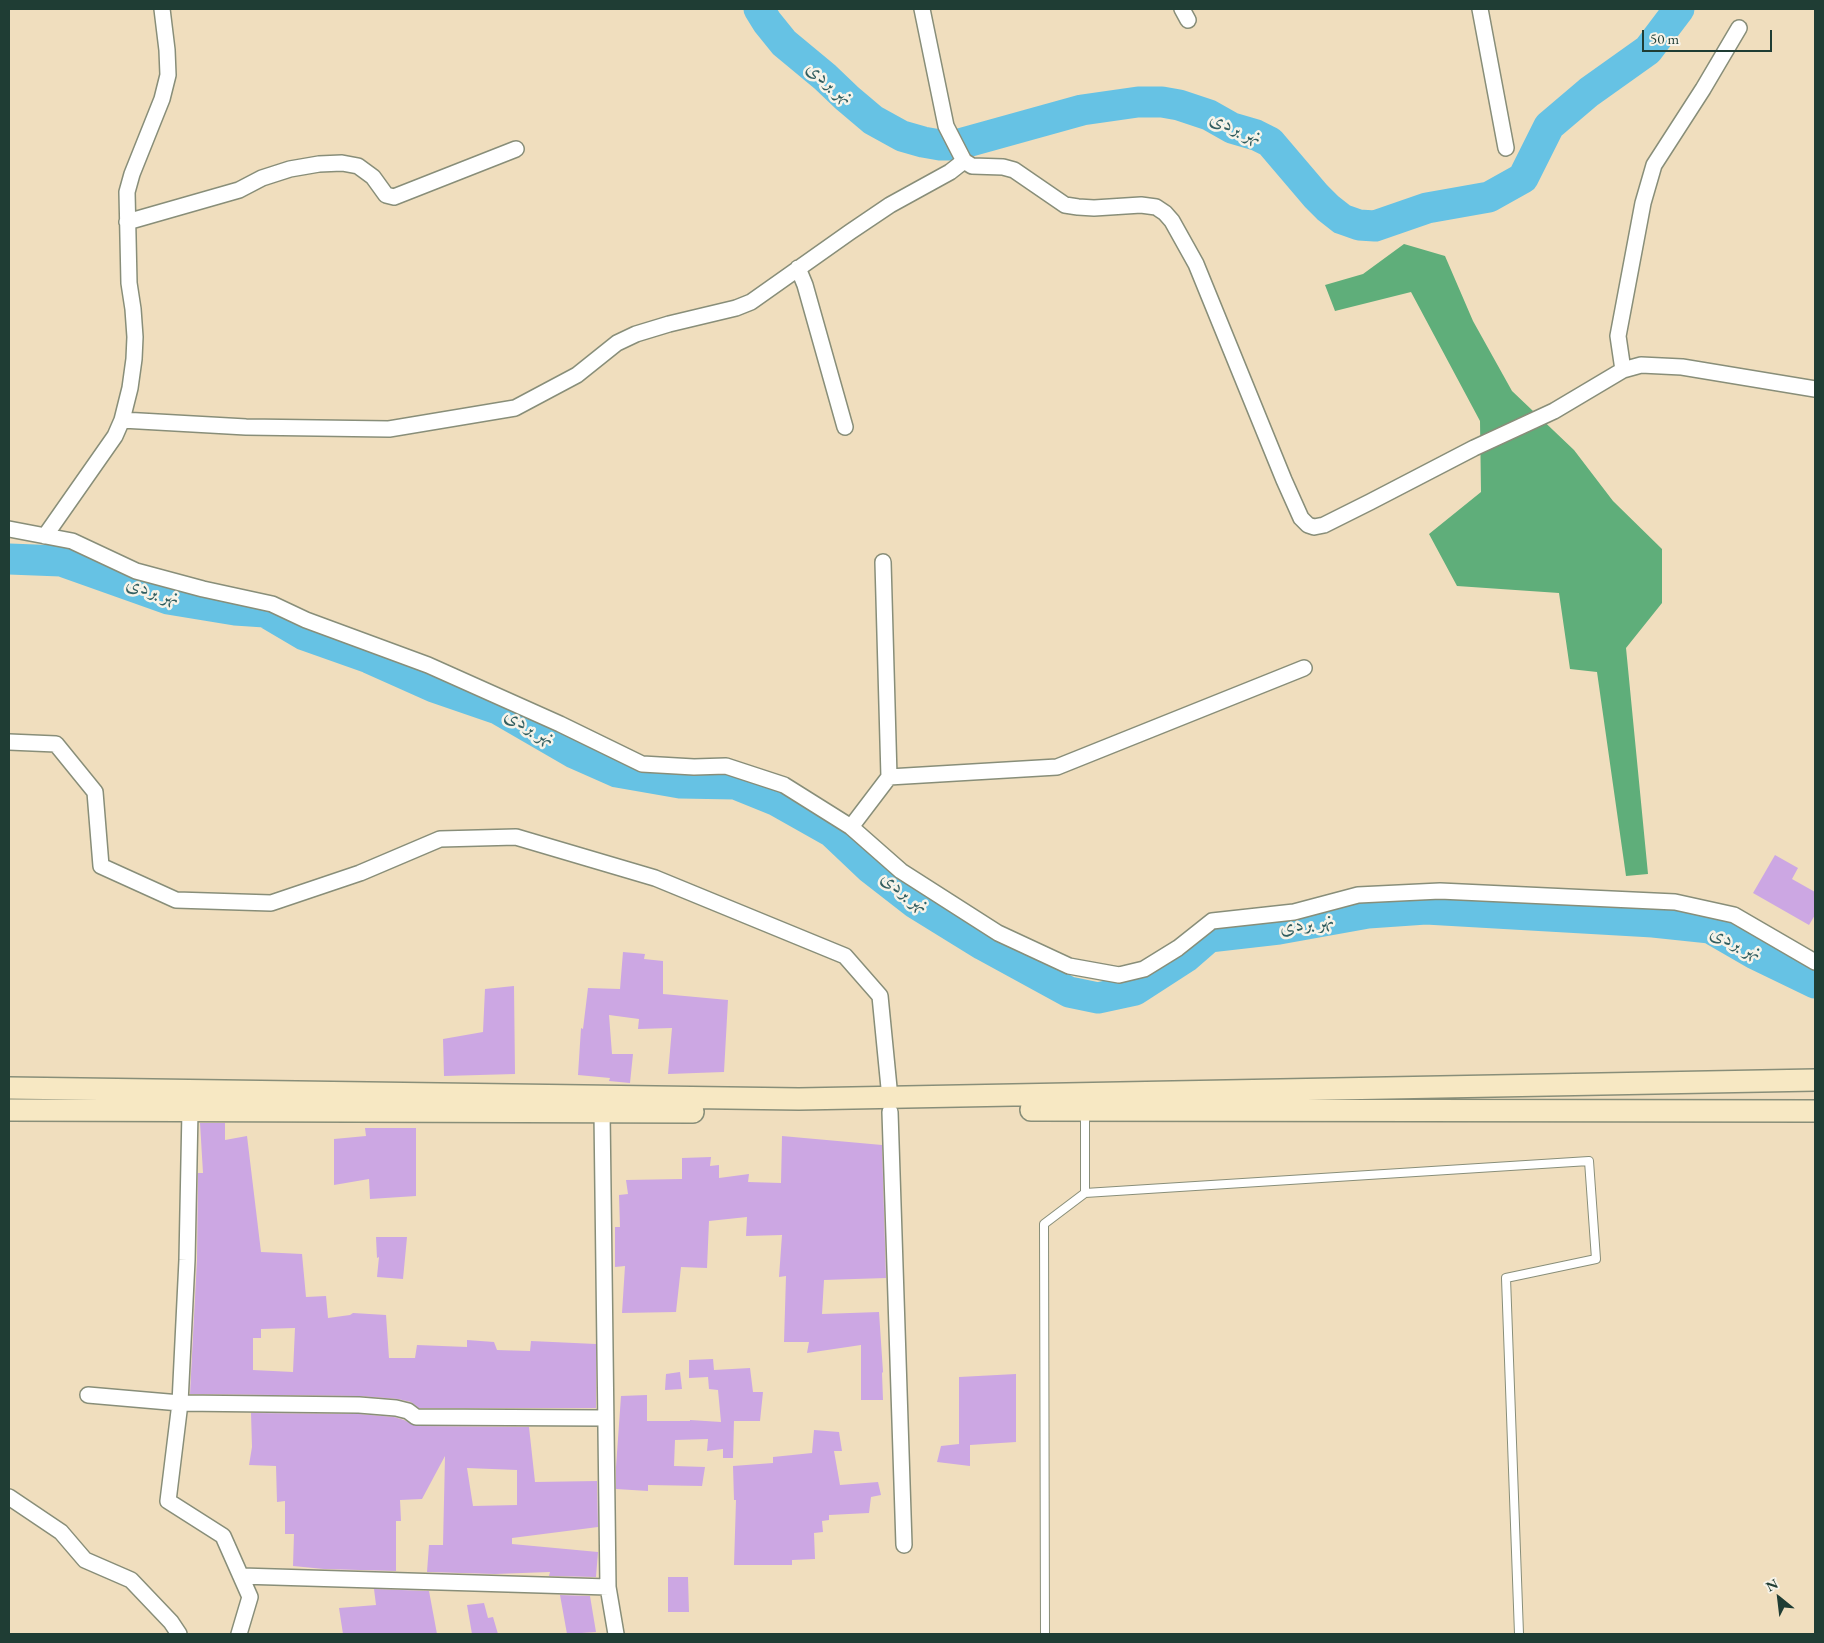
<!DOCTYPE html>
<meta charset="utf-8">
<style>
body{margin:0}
#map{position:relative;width:1824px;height:1643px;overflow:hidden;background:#f0debe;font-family:"EB Garamond",serif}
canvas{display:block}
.frame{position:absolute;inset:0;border:10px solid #1f3d34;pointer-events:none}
.north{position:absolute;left:1754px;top:1573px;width:50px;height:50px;-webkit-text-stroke:4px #f7f3e8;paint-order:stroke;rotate:331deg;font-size:14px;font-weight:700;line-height:20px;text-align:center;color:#1f3d34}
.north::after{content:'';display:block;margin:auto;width:18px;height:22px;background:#1f3d34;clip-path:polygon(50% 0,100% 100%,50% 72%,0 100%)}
.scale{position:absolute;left:1642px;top:30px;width:130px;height:22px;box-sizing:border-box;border:2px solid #1f3d34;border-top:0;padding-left:6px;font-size:15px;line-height:18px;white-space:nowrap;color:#1f3d34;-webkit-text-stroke:4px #f7f3e8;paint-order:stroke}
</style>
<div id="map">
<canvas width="1824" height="1643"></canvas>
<div class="frame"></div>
<div class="north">N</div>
<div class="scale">50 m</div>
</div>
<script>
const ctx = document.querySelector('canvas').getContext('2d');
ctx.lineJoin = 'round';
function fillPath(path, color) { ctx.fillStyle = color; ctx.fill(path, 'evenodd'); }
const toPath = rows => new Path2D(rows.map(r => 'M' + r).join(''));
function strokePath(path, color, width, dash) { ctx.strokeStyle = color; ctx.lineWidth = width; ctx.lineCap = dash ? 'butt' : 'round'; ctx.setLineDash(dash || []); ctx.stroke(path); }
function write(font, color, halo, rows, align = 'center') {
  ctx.font = font + ' "EB Garamond",Amiri,serif'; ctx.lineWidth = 5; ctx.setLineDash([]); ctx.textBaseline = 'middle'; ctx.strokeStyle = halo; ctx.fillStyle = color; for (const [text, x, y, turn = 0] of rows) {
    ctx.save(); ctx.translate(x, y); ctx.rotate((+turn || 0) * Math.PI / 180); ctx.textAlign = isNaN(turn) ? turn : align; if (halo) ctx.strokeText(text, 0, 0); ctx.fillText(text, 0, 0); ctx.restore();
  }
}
const forest = toPath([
 [1404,244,1445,256,1473,321,1512,391,1574,450,1613,501,1662,549,1662,603,1626,648,1648,874,1626,876,1597,672,1570,669,1559,593,1457,586,1429,534,1481,492,1480,421,1411,292,1335,311,1325,285,1363,274]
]);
const river = toPath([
 [759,9,767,22,784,43,825,77,847,98,873,120,902,136,923,142,940,145,956,145,1082,110,1138,102,1162,102,1179,105,1209,115,1232,128,1256,135,1270,142,1316,196,1328,208,1342,219,1359,225,1375,226,1427,208,1489,197,1523,178,1549,126,1589,92,1648,50,1679,9],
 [9,559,61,561,168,599,235,610,265,612,304,635,369,658,434,687,498,709,574,753,617,772,680,783,735,784,777,801,832,832,870,868,915,903,983,945,1069,992,1098,998,1135,990,1186,957,1209,937,1279,929,1368,913,1426,909,1653,922,1710,928,1755,954,1815,983]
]);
const building = toPath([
 [1775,855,1798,868,1792,879,1815,892,1815,915,1809,925,1753,893],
 [623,952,645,954,644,959,663,961,663,994,728,1000,724,1072,668,1074,672,1028,638,1029,639,1019,609,1015,612,1054,633,1054,630,1083,609,1081,610,1078,578,1075,581,1028,583,1029,588,988,620,989],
 [514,986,515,1074,444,1076,443,1039,483,1032,485,989],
 [200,1123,225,1123,225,1140,247,1136,261,1252,302,1254,306,1297,326,1296,328,1318,350,1315,353,1313,386,1315,389,1358,415,1358,417,1345,467,1347,467,1340,494,1342,497,1350,530,1351,531,1341,596,1344,596,1408,419,1408,411,1402,398,1399,360,1396,190,1394,197,1259,198,1173,203,1173],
 [295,1328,293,1372,253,1370,253,1338,261,1338,261,1329],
 [365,1128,416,1128,416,1196,370,1199,369,1179,334,1185,334,1139,366,1136],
 [782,1136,882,1145,886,1278,824,1280,822,1314,879,1312,883,1372,882,1373,883,1400,861,1400,861,1345,807,1353,809,1342,784,1342,786,1276,779,1277,782,1235,746,1236,747,1217,709,1221,707,1268,681,1267,676,1312,622,1313,625,1266,615,1267,615,1227,620,1227,619,1195,628,1194,626,1180,682,1179,682,1158,711,1157,710,1166,719,1165,719,1178,749,1174,748,1182,781,1183],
 [376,1237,407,1237,403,1279,377,1277,379,1257,377,1258],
 [713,1359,714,1370,750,1368,753,1392,763,1392,760,1421,734,1421,733,1458,723,1458,723,1449,707,1451,708,1439,675,1440,674,1466,705,1467,702,1486,648,1485,648,1491,616,1489,616,1467,621,1396,647,1395,647,1421,690,1421,690,1420,721,1422,718,1390,709,1389,708,1377,689,1378,689,1360],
 [680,1372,682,1389,665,1390,666,1374],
 [1016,1374,1016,1442,970,1445,970,1466,937,1462,941,1446,959,1444,959,1377],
 [251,1413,359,1414,394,1417,404,1420,416,1426,529,1427,535,1482,597,1481,598,1527,512,1538,512,1544,598,1552,596,1577,549,1576,550,1572,495,1574,427,1572,429,1545,443,1545,445,1456,422,1499,400,1500,401,1521,396,1521,396,1571,324,1569,293,1566,294,1534,285,1534,285,1501,277,1502,276,1466,249,1465,252,1447],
 [467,1468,517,1470,517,1505,473,1506],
 [814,1430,839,1432,842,1451,834,1451,840,1485,878,1482,881,1495,871,1497,869,1513,829,1515,829,1520,822,1521,823,1532,814,1533,815,1559,792,1560,792,1565,734,1565,736,1500,734,1500,733,1466,773,1463,773,1457,812,1453],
 [668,1577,688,1577,689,1612,668,1612],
 [374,1589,429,1591,437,1634,343,1634,339,1608,376,1605],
 [560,1595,590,1596,596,1632,567,1634],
 [484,1603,488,1618,493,1617,498,1634,472,1634,467,1605]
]);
const lane = toPath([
 [1085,1111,1085,1193],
 [1045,1634,1044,1224,1085,1193,1589,1161,1596,1259,1506,1278,1519,1634]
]);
const street = toPath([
 [922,9,946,126,964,161,972,166,1003,167,1014,170,1065,205,1078,207,1094,208,1141,205,1156,207,1165,213,1172,221,1196,264,1284,480,1301,518,1308,525,1314,527,1324,525,1370,502,1474,448,1554,411,1623,370,1641,365,1682,367,1815,389],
 [1182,9,1188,20],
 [1480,9,1506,148],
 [127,222,239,190,262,178,290,169,319,164,342,163,358,166,373,177,386,195,394,197,516,149],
 [798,268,805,285,845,427],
 [1623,370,1618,336,1643,203,1654,165,1703,89,1739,28],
 [122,420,246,427,389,429,515,408,577,375,617,343,636,334,669,324,736,308,751,302,850,232,890,205,950,172,964,161],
 [9,529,72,541,136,571,203,589,272,604,306,620,428,665,560,724,642,764,694,767,726,766,784,785,851,827,901,871,998,933,1069,966,1119,975,1144,969,1178,948,1212,921,1294,912,1358,895,1440,891,1675,902,1734,915,1815,962],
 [45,536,115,436,122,420,130,388,134,359,135,337,133,309,129,283,127,192,132,174,162,99,168,75,167,50,162,9],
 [883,562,889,777],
 [9,742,56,744,95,792,101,866,176,900,271,903,360,873,440,839,516,837,655,878,845,956,880,996,890,1098],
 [851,827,889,777,1057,767,1304,668],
 [190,1111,187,1260,180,1403,168,1501,223,1536,250,1597,239,1634],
 [602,1112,608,1587,616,1634],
 [890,1112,904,1545],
 [88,1395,180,1403,359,1405,396,1408,408,1411,416,1417,605,1418],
 [9,1497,61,1532,85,1560,131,1580,171,1622,179,1634],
 [241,1576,608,1587]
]);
const secondary = toPath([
 [9,1088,799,1099,1815,1080],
 [9,1110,693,1112],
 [1031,1110,1815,1111]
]);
const waterNames = [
 ["نهر بردى",830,83,40],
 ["نهر بردى",1236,128,23],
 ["نهر بردى",153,591,17],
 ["نهر بردى",530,727,30],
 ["نهر بردى",905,892,37],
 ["نهر بردى",1307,924,-9],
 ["نهر بردى",1736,943,25]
];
fillPath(forest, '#5fae7a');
strokePath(river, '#66c2e4', 31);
fillPath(building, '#cca7e3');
strokePath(lane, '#888e79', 10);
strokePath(street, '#888e79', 18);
strokePath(secondary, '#888e79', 24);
strokePath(lane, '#fff', 8);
strokePath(street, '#fff', 15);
strokePath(secondary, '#f7e8c3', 21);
write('italic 20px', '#315e60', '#f7f3e8', waterNames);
</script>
